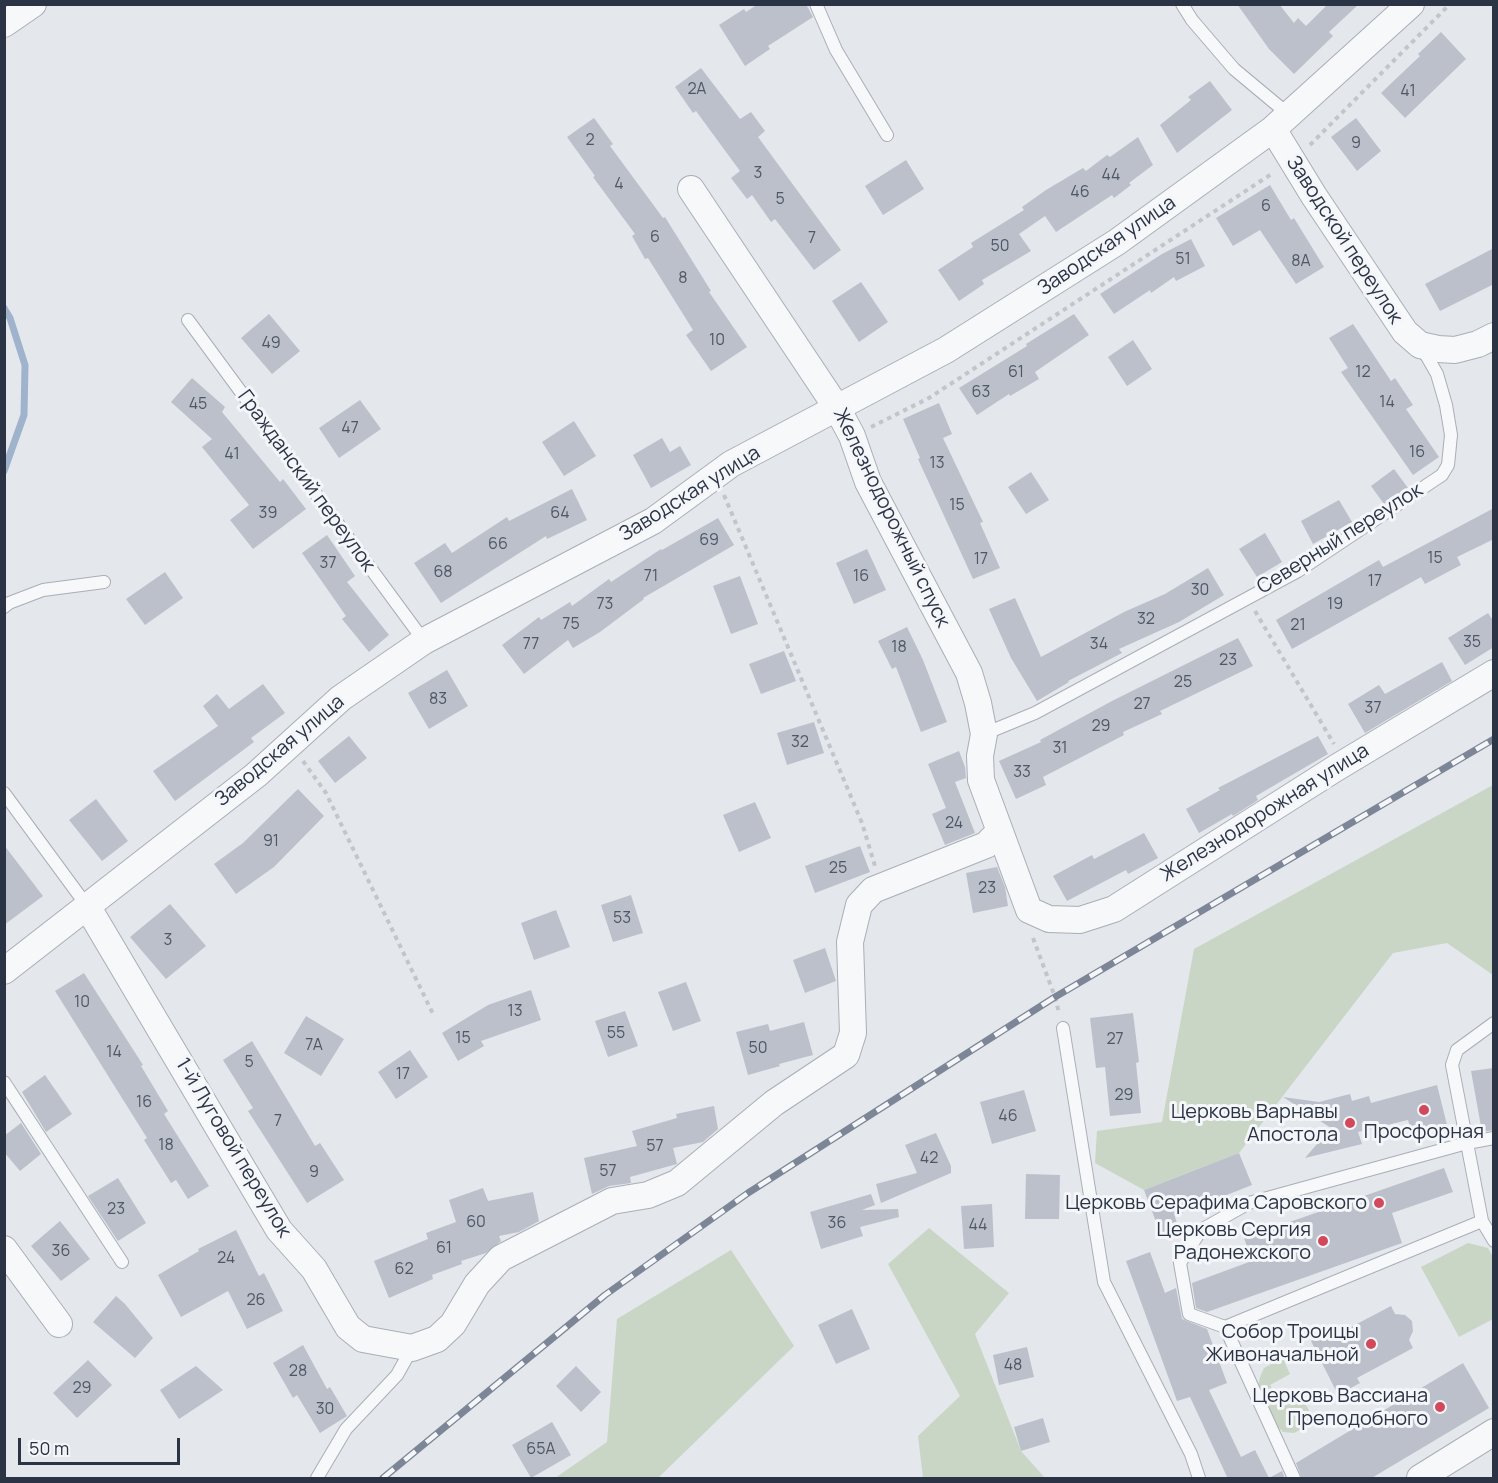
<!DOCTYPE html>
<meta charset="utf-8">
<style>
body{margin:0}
#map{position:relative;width:1498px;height:1483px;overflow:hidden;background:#e4e7ec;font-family:Manrope,sans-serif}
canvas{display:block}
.frame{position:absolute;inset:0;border:6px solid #2b3445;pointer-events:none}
.scale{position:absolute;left:18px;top:1438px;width:162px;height:27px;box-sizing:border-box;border:3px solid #2b3445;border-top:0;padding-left:8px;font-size:18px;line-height:21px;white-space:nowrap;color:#2b3445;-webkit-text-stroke:4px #f4f6f9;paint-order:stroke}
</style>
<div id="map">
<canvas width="1498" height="1483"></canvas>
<div class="frame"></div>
<div class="scale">50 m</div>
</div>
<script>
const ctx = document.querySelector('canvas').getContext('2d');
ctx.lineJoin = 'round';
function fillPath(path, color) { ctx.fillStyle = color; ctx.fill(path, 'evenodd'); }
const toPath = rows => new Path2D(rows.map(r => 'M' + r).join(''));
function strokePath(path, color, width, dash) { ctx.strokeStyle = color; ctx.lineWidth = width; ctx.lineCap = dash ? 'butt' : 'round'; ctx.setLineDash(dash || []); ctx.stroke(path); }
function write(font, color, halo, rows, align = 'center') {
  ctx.font = font + ' Manrope,sans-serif'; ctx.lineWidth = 6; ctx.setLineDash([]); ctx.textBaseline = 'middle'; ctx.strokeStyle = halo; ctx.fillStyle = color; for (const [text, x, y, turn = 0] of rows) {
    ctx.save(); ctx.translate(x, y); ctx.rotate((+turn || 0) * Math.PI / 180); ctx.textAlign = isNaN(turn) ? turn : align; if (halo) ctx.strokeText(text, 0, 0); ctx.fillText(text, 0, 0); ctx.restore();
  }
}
const green = toPath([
 [1493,785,1493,975,1447,943,1393,953,1239,1153,1144,1190,1095,1163,1097,1131,1162,1122,1194,949],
 [929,1228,1009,1293,975,1334,1021,1451,1045,1478,923,1478,918,1436,960,1396,888,1264],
 [1468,1243,1488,1248,1493,1257,1493,1319,1459,1337,1421,1267],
 [731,1250,794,1346,658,1478,555,1478,607,1442,617,1319],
 [1283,1358,1290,1374,1270,1385,1282,1407,1302,1397,1315,1422,1294,1433,1283,1432,1275,1424,1258,1386,1260,1377,1264,1368]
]);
const stream = toPath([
 [4,308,10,318,25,365,24,415,4,471]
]);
const building = toPath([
 [758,4,806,4,813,17,768,46,770,49,745,66,719,25,744,9,746,12],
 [1237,4,1279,4,1294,23,1298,18,1306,26,1328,4,1359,4,1329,32,1333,36,1294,74,1269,49],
 [1441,32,1466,59,1405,118,1381,93,1420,56,1418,54],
 [701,68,740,119,751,112,765,131,758,137,841,250,814,270,775,219,771,222,752,195,747,199,731,178,740,171,696,111,693,113,675,87],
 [1210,81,1232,110,1177,153,1160,125,1191,100,1188,97],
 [594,118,613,144,610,146,663,218,665,217,711,291,709,292,747,347,711,371,686,335,693,330,648,258,645,259,632,236,635,234,593,177,595,176,567,137],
 [1356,118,1381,151,1357,171,1331,137],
 [1138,137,1153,165,1129,183,1131,185,1114,198,1112,195,1056,232,1045,216,1019,234,1031,251,982,280,984,284,959,301,938,270,973,247,971,243,1024,210,1022,207,1046,190,1083,168,1086,171,1107,155,1110,157],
 [906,160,924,189,883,215,865,186],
 [1270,185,1291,220,1294,218,1324,267,1296,284,1260,230,1233,246,1216,218],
 [1191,239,1205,266,1176,281,1174,277,1151,293,1150,290,1114,314,1100,294,1162,254],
 [1494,248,1494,284,1440,311,1425,284],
 [861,282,888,322,859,342,832,301],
 [269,314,300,351,272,374,241,338],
 [1074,314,1089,335,1035,372,1039,379,1010,396,1009,394,977,415,959,388,1027,346,1026,344],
 [1353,324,1391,381,1395,378,1413,405,1406,409,1439,457,1413,475,1341,372,1348,368,1329,338],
 [1133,340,1152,369,1127,386,1108,357],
 [192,378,225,407,222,412,280,482,283,479,306,509,253,549,230,520,249,505,202,447,212,439,171,402],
 [360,400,381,429,339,458,319,428],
 [939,403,952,434,943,438,983,522,980,523,1000,568,973,579,918,459,920,458,903,419],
 [574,421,596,456,564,476,542,442],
 [662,438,670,452,680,446,691,465,651,488,633,455],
 [1394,469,1408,488,1384,504,1371,486],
 [1031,472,1049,500,1026,514,1008,487],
 [572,489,587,520,547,539,546,536,441,603,414,563,445,543,452,553,507,517,509,521],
 [1339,500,1352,522,1313,544,1301,521],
 [1494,508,1494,539,1457,557,1461,565,1425,584,1421,577,1292,649,1276,620,1379,560,1383,567],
 [718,518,734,545,643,598,644,599,600,632,573,648,568,640,524,674,502,645,539,617,541,620,570,602,572,606,609,579,611,582,661,549,662,550],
 [1265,533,1282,562,1257,577,1239,549],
 [327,535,355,576,347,582,389,635,369,652,342,619,346,616,302,553],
 [867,549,886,590,854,604,836,563],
 [1208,568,1224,595,1179,622,1119,649,1122,653,1068,681,1069,682,1037,701,1011,658,989,609,1015,598,1041,657,1124,612,1165,594],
 [165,572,183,598,145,625,126,599],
 [740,576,758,624,731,634,713,586],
 [1488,613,1494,622,1494,647,1465,665,1448,638],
 [907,627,923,660,947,722,921,732,896,667,892,669,878,641],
 [1238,638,1253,666,1160,711,1162,714,1123,732,1124,735,1043,777,1046,785,1016,799,999,761,1041,742,1040,740,1112,701],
 [784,651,796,681,761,694,749,664],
 [1442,662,1452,681,1365,733,1348,704,1379,685,1385,694],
 [447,670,468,706,429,729,408,693],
 [263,684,285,713,251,738,254,742,175,801,153,771,218,726,203,706,217,694,229,709],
 [814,722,824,753,787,765,777,733],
 [349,736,367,758,335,783,318,761],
 [1318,736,1328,754,1256,796,1258,800,1233,816,1232,814,1199,833,1186,809,1220,790,1218,788],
 [959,751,965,767,966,778,955,782,975,833,945,845,932,814,946,808,928,764],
 [298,789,324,816,274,867,236,894,214,864,243,843],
 [96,799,128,841,102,861,69,820],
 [755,802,771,838,739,852,723,815],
 [1144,833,1158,858,1128,874,1126,870,1067,901,1053,876,1092,855,1094,859],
 [4,845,43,896,4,925],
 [860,846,870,872,815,893,805,866],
 [997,867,1005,887,1008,906,973,913,966,873],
 [631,895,643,933,613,942,601,905],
 [170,904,206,946,166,979,130,937],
 [556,910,570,947,534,960,521,923],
 [825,948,836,981,805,993,793,960],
 [84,973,143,1065,141,1066,168,1111,164,1114,209,1186,188,1199,176,1180,171,1183,144,1140,147,1138,55,991],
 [686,982,701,1021,673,1031,658,992],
 [531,990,541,1020,481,1041,484,1046,458,1061,442,1033,488,1005],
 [625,1011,638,1046,608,1057,595,1021],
 [1133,1013,1139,1062,1136,1063,1141,1113,1110,1116,1105,1067,1096,1068,1090,1018],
 [306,1016,344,1039,321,1076,284,1053],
 [804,1022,813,1055,779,1064,780,1066,748,1075,736,1032,768,1024,770,1031],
 [252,1041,315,1146,320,1143,344,1180,307,1203,248,1111,253,1108,223,1060],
 [410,1050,428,1077,396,1099,378,1072],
 [1494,1068,1494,1130,1482,1132,1471,1071],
 [45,1075,72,1114,46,1132,22,1092],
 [1437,1085,1447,1125,1412,1135,1408,1120,1358,1132,1362,1144,1305,1158,1331,1128,1283,1097,1319,1102,1350,1094,1352,1101,1369,1096,1371,1103],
 [1024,1090,1036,1131,992,1144,980,1102],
 [714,1106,718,1129,703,1142,673,1148,677,1164,630,1177,631,1183,609,1186,592,1194,584,1158,637,1146,632,1131,677,1118,676,1114],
 [21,1123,41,1154,20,1171,4,1152,4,1136],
 [936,1133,951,1166,951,1173,881,1203,876,1184,917,1173,905,1145],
 [1239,1153,1252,1185,1176,1215,1175,1217,1179,1229,1161,1235,1144,1190],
 [1444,1168,1453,1192,1392,1213,1402,1243,1207,1312,1196,1308,1192,1283,1252,1261,1244,1238],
 [1026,1174,1060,1175,1059,1219,1025,1219],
 [118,1178,146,1223,118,1241,88,1196],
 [483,1188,488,1201,533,1192,539,1221,519,1232,499,1236,501,1241,486,1253,461,1261,462,1264,432,1275,433,1279,389,1298,374,1261,428,1239,426,1233,456,1222,449,1200],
 [871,1194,875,1205,862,1210,898,1209,899,1217,860,1227,863,1236,821,1249,810,1212],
 [992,1204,994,1247,964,1249,961,1206],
 [60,1221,90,1259,61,1281,31,1246],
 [236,1230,259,1276,264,1273,283,1311,247,1329,228,1291,181,1317,158,1275,199,1251,198,1249],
 [1150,1252,1165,1293,1176,1288,1182,1319,1207,1329,1227,1383,1209,1390,1241,1457,1255,1450,1269,1478,1282,1471,1285,1479,1228,1479,1190,1397,1177,1401,1126,1261],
 [116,1296,125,1304,153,1338,135,1358,93,1322],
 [1391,1306,1395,1314,1405,1315,1412,1321,1413,1331,1409,1340,1413,1348,1357,1378,1360,1383,1338,1395,1311,1341,1331,1330,1334,1336],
 [852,1309,870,1349,836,1364,818,1325],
 [303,1345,327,1389,330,1387,347,1416,320,1433,297,1395,293,1398,273,1363],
 [1027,1347,1034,1377,999,1385,993,1355],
 [88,1360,112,1385,77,1418,53,1393],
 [1463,1363,1489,1408,1370,1479,1302,1479,1296,1463],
 [196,1366,223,1390,179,1419,160,1390],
 [576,1366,601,1392,581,1412,556,1386],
 [1043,1418,1050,1442,1021,1451,1014,1427],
 [552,1422,571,1455,531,1478,512,1445]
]);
const path = toPath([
 [1310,145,1450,4],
 [871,427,929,398,1273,173],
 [724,495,862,823,875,866],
 [1255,611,1334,744],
 [303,761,326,793,434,1016],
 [1033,938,1055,997,1059,1013]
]);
const service = toPath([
 [816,4,836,50,887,135],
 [1182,4,1192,20,1234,69,1288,114],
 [188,320,424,641],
 [4,607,9,603,43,590,104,582],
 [984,734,1035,713,1298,571,1442,475,1448,465,1451,435,1446,405,1437,374,1421,346],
 [4,793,87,906],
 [1494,1023,1457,1050,1452,1065,1482,1221,1494,1241],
 [1063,1028,1104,1282,1191,1454,1199,1478],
 [4,1082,122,1262],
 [1225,1327,1482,1221],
 [317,1478,346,1429,397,1375,412,1348],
 [1294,1478,1225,1327,1189,1314,1180,1263,1201,1230,1249,1203,1467,1143,1494,1138]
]);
const minor = toPath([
 [4,24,33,4],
 [1273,129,1314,196,1405,332,1420,345,1438,349,1455,350,1478,344,1494,336],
 [691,189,837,408,852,436,868,482,969,673,978,703,984,734,980,756,981,780,1029,910,1049,919,1080,920,1114,909,1336,768,1494,673],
 [87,906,279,1230,314,1269,348,1327,363,1339,412,1348,437,1339,453,1324,477,1284,501,1258,612,1201,648,1195,677,1183,774,1103,846,1055,853,1033,850,942,859,905,873,890,986,845,999,832],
 [4,971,256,775,341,698,424,641,653,521,731,464,946,350,1117,242,1273,129,1411,4],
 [4,1249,59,1324],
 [1420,1478,1494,1432]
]);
const rail = toPath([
 [383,1478,605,1295,748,1193,1055,997,1494,739]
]);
const markers = [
 [1424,1110,6,"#d1495b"],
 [1350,1123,6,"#d1495b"],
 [1379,1203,6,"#d1495b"],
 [1323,1241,6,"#d1495b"],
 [1371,1344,6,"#d1495b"],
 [1440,1407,6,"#d1495b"]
];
const numberNames = [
 ["2А",697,90],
 ["41",1408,92],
 ["2",590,141],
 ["9",1356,144],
 ["3",758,174],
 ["44",1111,176],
 ["4",619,185],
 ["46",1080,193],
 ["5",780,200],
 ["6",1266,207],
 ["6",655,238],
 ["7",812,239],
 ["50",1000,247],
 ["51",1183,260],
 ["8А",1301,262],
 ["8",683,279],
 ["10",717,341],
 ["49",271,344],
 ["61",1016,373],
 ["12",1363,373],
 ["63",981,393],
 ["14",1387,403],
 ["45",198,405],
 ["47",350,429],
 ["16",1417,453],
 ["41",232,455],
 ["13",937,464],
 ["15",957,506],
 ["39",268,514],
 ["64",560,514],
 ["69",709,541],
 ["66",498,545],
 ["15",1435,559],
 ["17",981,560],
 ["37",328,564],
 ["68",443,573],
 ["71",651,577],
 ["16",861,577],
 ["17",1375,582],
 ["30",1200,591],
 ["73",605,605],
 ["19",1335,605],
 ["32",1146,620],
 ["75",571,625],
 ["21",1298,626],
 ["35",1472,643],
 ["77",531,645],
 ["34",1099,645],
 ["18",899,648],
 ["23",1228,661],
 ["25",1183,683],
 ["83",438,700],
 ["27",1142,705],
 ["37",1373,709],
 ["29",1101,727],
 ["32",800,743],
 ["31",1060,749],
 ["33",1022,773],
 ["24",954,824],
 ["91",271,842],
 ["25",838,869],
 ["23",987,889],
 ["53",622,919],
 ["3",168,941],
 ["10",82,1003],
 ["13",515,1012],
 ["55",616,1034],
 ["15",463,1039],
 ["27",1115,1040],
 ["7А",314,1046],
 ["50",758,1049],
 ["14",114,1053],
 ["5",249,1063],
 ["17",403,1075],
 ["29",1124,1096],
 ["16",144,1103],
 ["46",1008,1117],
 ["7",278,1122],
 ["18",166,1146],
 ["57",655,1147],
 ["42",929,1159],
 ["57",608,1172],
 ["9",314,1173],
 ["23",116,1210],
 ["60",476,1223],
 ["36",837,1224],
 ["44",978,1226],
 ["61",444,1249],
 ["36",61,1252],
 ["24",226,1259],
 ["62",404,1270],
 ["26",256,1301],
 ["48",1013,1366],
 ["28",298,1372],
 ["29",82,1389],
 ["30",325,1410],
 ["65А",541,1450]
];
const streetNames = [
 ["Заводской переулок",1344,240,57],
 ["Заводская улица",1107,246,-34],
 ["Гражданский переулок",306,481,54],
 ["Заводская улица",690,494,-32],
 ["Железнодорожный спуск",891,518,64],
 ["Северный переулок",1340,539,-32],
 ["Заводская улица",280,751,-40],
 ["Железнодорожная улица",1265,813,-32],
 ["1-й Луговой переулок",233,1148,59]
];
const poiNames = [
 ["Церковь Варнавы",1338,1112],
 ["Апостола",1338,1135],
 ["Просфорная",1424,1132,"center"],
 ["Церковь Серафима Саровского",1367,1203],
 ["Церковь Сергия",1311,1230],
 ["Радонежского",1311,1253],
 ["Собор Троицы",1359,1332],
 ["Живоначальной",1359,1355],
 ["Церковь Вассиана",1428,1396],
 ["Преподобного",1428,1419]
];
fillPath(green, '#c9d6c5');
strokePath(stream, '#9fb4cc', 7);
fillPath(building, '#bbc0ca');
strokePath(service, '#a9aeb7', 14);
strokePath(minor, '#a9aeb7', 28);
strokePath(path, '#c2c5cb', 4, [4.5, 4.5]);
strokePath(service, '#f7f8fa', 12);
strokePath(minor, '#f7f8fa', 26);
strokePath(rail, '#7d8696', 7);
strokePath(rail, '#f4f6f9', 4.5, [14]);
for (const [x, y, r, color] of markers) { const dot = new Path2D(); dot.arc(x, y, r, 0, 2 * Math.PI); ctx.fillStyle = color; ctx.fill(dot); strokePath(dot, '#f4f6f9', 2); }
write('16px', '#4f5766', null, numberNames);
write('20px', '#2b3445', '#f4f6f9', streetNames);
write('20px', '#2b3445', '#f4f6f9', poiNames, 'right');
</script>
